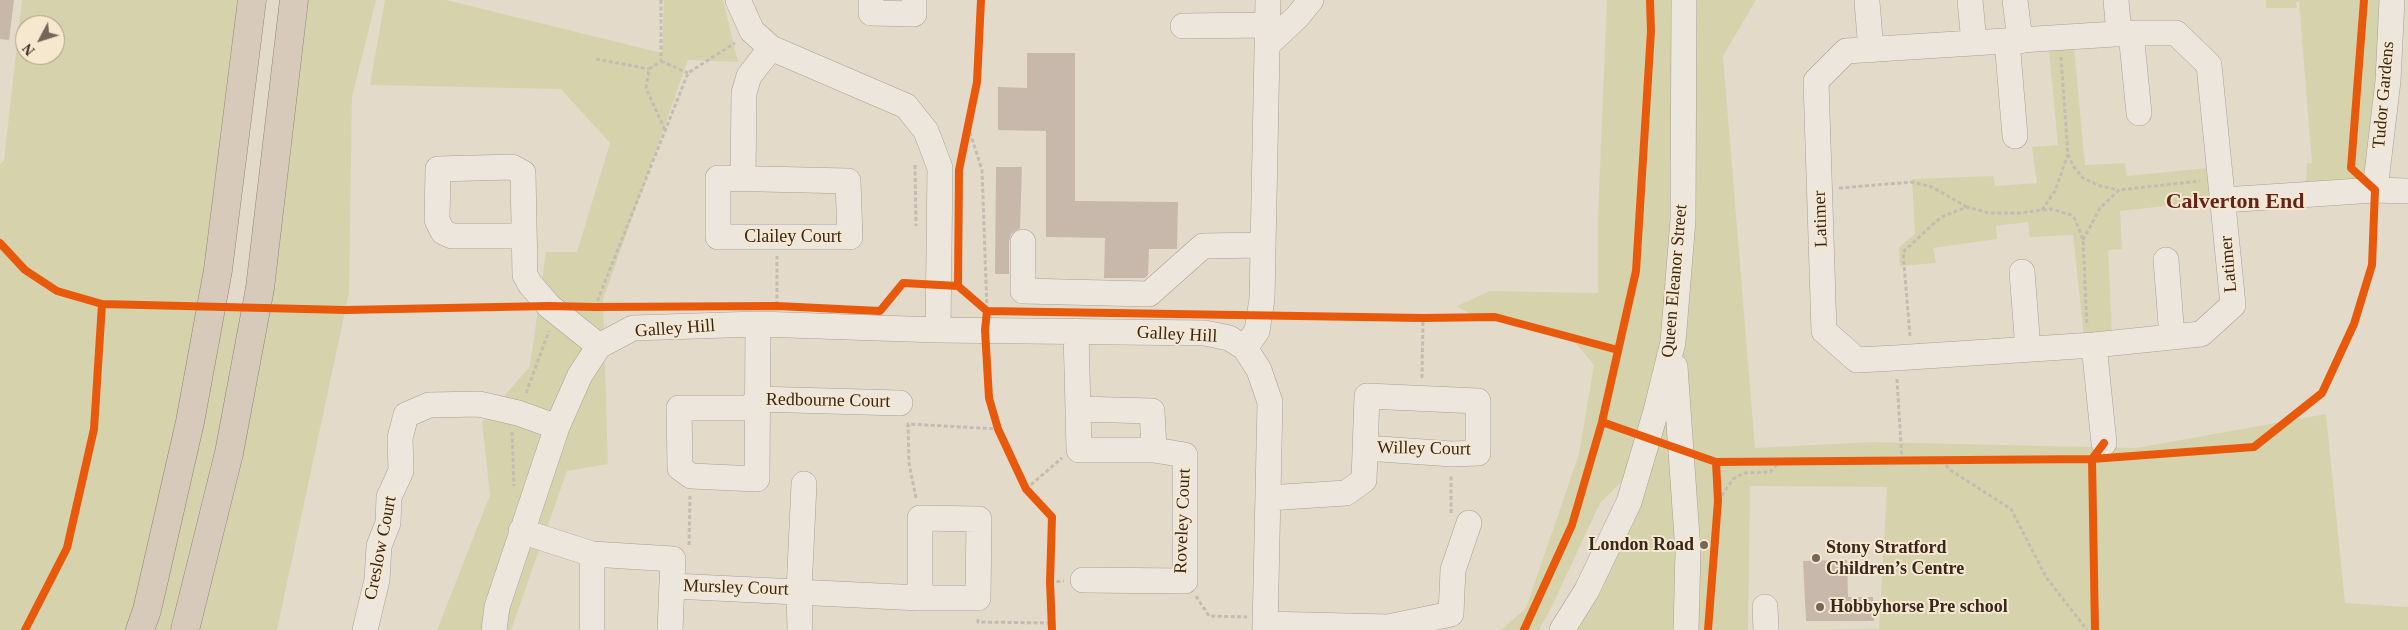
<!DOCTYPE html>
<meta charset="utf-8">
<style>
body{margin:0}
#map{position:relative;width:2408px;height:630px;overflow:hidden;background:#e4daca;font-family:Georgia,serif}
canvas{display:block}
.north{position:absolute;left:15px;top:15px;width:50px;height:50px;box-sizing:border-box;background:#f6e8cf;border:1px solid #aa9b87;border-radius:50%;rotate:230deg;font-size:14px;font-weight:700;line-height:20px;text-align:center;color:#37271c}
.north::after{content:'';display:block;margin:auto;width:18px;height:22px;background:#746659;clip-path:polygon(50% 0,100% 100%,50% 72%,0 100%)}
</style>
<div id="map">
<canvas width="2408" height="630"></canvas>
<div class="north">N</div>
</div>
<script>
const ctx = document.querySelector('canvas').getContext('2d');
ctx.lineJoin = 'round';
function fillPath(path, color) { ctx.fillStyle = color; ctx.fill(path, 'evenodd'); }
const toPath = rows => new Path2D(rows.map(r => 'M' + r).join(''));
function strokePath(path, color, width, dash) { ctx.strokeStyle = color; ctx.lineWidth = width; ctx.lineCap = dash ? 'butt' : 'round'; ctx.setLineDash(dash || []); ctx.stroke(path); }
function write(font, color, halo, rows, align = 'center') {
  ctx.font = font + ' Georgia,serif'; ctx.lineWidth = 4; ctx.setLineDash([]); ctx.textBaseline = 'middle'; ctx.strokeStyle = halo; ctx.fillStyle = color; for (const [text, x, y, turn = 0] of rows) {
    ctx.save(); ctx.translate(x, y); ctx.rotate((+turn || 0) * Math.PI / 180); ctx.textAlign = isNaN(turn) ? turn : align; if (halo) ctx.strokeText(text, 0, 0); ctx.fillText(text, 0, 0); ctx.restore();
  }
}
const green = toPath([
 [22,0,252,0,212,307,285,309,256,307,294,0,376,0,352,97,349,293,277,630,0,630,0,164,4,161],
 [25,25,55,25,55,55,25,55],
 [385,0,446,0,662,53,664,0,723,0,738,62,688,60,603,300,608,464,567,471,511,630,437,630,490,495,482,422,530,366,546,252,577,252,610,143,561,89,370,85],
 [1607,0,1756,0,1723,56,1755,448,1872,442,2136,448,2326,414,2345,603,2408,607,2408,630,1787,630,1879,629,1887,487,1750,486,1748,630,1692,630,1677,487,1677,630,1574,630,1640,464,1600,503,1553,604,1539,630,1501,630,1526,608,1579,454,1594,365,1571,337,1495,317,1476,318,1457,306,1490,291,1598,293,1598,215],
 [2266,0,2392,0,2375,190,2279,187,2306,181,2307,164,2312,163,2299,2,2296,2,2297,8,2266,8],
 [2074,48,2085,165,2125,163,2127,176,2208,168,2212,201,2120,211,2122,249,2108,250,2112,333,2084,337,2073,235,2030,237,2028,222,1996,226,1997,239,1933,248,1936,263,1900,266,1899,247,1915,234,1912,179,1993,176,1995,186,2037,183,2032,147,2058,145,2049,50]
]);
const building = toPath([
 [0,0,14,0,9,40,0,39],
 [1027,53,1075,53,1075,201,1178,202,1177,249,1149,249,1148,275,1145,278,1104,278,1105,238,1046,237,1046,131,998,130,998,87,1027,88],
 [996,167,1022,167,1020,228,1011,234,1009,242,1009,274,995,274],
 [1847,560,1848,597,1873,597,1874,621,1806,621,1803,561]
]);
const path = toPath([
 [661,0,661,61,649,69,646,88,665,130],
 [2061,57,2068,154,2073,166,2083,178,2100,186,2119,190],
 [596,59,649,69],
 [661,61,688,73],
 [968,126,982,170,987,310],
 [915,165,916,226],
 [1839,188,1913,182,1932,187,1967,207],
 [2042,210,2055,191,2068,154],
 [2083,240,2100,208,2119,190,2200,181],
 [777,305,777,256],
 [595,307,688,73,735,43],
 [1910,336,1903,252,1941,217,1967,207,1989,213,2018,213,2052,209,2071,215,2075,219,2083,240,2087,326],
 [1422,378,1423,318],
 [1897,379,1902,461],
 [526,393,549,331],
 [512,432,514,486],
 [1942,460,1950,470,2011,509,2046,577,2087,630],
 [1026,489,1062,458],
 [916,498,909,463,908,424,998,429],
 [1718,501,1733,479,1744,473,1770,472,1779,462],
 [1451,513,1451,474],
 [689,545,690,496],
 [1050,582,1064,581],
 [1196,596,1209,616,1247,617],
 [978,619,978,622,1052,623]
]);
const minor = toPath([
 [738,0,752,31,771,48,906,106,926,131,940,168,938,330],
 [871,0,871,13,914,14,914,0],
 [1970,0,1974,43],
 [2015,0,2020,41],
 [2116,0,2119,34],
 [1867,2,1871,50],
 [1183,26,1267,25],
 [2131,33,2176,33,2209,65,2233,305,2201,334,2094,345,1895,358,1857,360,1824,331,1816,81,1846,51,2131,33],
 [2131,33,2139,113],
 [2007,41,2015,136],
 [1267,45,1297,17,1311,0],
 [718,178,848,181,850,237,718,237,718,178],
 [743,178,744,93,749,76,771,48],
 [2375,190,2408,191],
 [2223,200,2375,190,2388,81,2392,0],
 [524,236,452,236,443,232,437,220,438,169,512,167,523,173,525,275,530,284,549,306,599,346],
 [1023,242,1023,291,1149,294,1203,246,1263,245],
 [2166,260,2172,337],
 [2022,272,2028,349],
 [1076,331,1079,450,1154,450,1185,455,1185,581,1083,580],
 [2094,345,2104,443],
 [1245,348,1257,331,1262,299,1268,0],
 [1675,367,1688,551,1686,630],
 [756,399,900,403],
 [756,408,679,408,680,468,691,476,757,479,758,324],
 [1078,409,1152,411,1154,450],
 [1268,498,1346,493,1364,480,1367,396,1478,401,1478,453,1452,454,1366,448],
 [521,531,592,554,673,559,670,630],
 [673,586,920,598,978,598,979,519,920,518,920,598],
 [1765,607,1766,630],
 [1265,624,1388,627,1451,614,1453,570,1469,523],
 [365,630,377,580,379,546,388,523,389,497,401,471,400,438,406,415,429,405,479,404,518,413,557,427],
 [494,630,497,607,557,427,580,375,599,346,633,328,758,324,938,330,1205,333,1229,338,1245,348,1259,370,1270,402,1265,630],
 [592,630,592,554],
 [800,630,799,591,804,484],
 [1562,630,1587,590,1629,502,1656,411,1673,342,1683,220,1684,0]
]);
const highway = toPath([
 [140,630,147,610,190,422,218,270,252,0],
 [185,630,229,453,260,288,294,0]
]);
const cycleway = toPath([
 [981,0,977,82,959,170,958,286,987,311,985,330,989,398,998,429,1026,489,1052,517,1050,582,1052,630],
 [0,243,25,270,57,291,102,304,345,310,549,306,595,307,777,306,880,311,903,283,958,286],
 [987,311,1423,318,1495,317,1618,350],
 [1602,422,1716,462],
 [25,630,67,548,94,429,102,304],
 [1524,630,1572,525,1602,422,1636,271,1651,31,1650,0],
 [1708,630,1718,501,1716,462,2092,459,2254,447,2322,393,2354,324,2372,265,2375,190,2351,168,2364,0],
 [2095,630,2092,459,2104,443]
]);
const markers = [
 [1704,545,5,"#746659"],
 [1816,558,5,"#746659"],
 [1820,607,5,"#746659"]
];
const streetNames = [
 ["Tudor Gardens",2384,95,-85],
 ["Latimer",1821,219,-92],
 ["Clailey Court",793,237],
 ["Latimer",2229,264,-95],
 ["Queen Eleanor Street",1675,281,-85],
 ["Galley Hill",675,329,-4],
 ["Galley Hill",1177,335,3],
 ["Redbourne Court",828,401,1],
 ["Willey Court",1424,449,1],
 ["Roveley Court",1183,521,-88],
 ["Creslow Court",381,548,-79],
 ["Mursley Court",736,588,2]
];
const poiNames = [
 ["London Road",1694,545,"right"],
 ["Stony Stratford",1826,548],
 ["Children’s Centre",1826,569],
 ["Hobbyhorse Pre school",1830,607]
];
const districtNames = [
 ["Calverton End",2235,202]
];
fillPath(green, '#d6d3ac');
fillPath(building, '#c8b8ab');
strokePath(minor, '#a99f94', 26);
strokePath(highway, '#8e857a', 29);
strokePath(path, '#c4bcb3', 3, [4, 2.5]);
strokePath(minor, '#ece6dc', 25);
strokePath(highway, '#d7cabb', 28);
strokePath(cycleway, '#e8590c', 8);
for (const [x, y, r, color] of markers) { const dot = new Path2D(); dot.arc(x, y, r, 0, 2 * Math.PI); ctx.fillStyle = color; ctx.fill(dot); strokePath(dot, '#f6e8cf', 2); }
write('18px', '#37271c', '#f6e8cf', streetNames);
write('bold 18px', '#37271c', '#f6e8cf', poiNames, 'left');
write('bold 22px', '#65241b', '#f6e8cf', districtNames);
</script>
